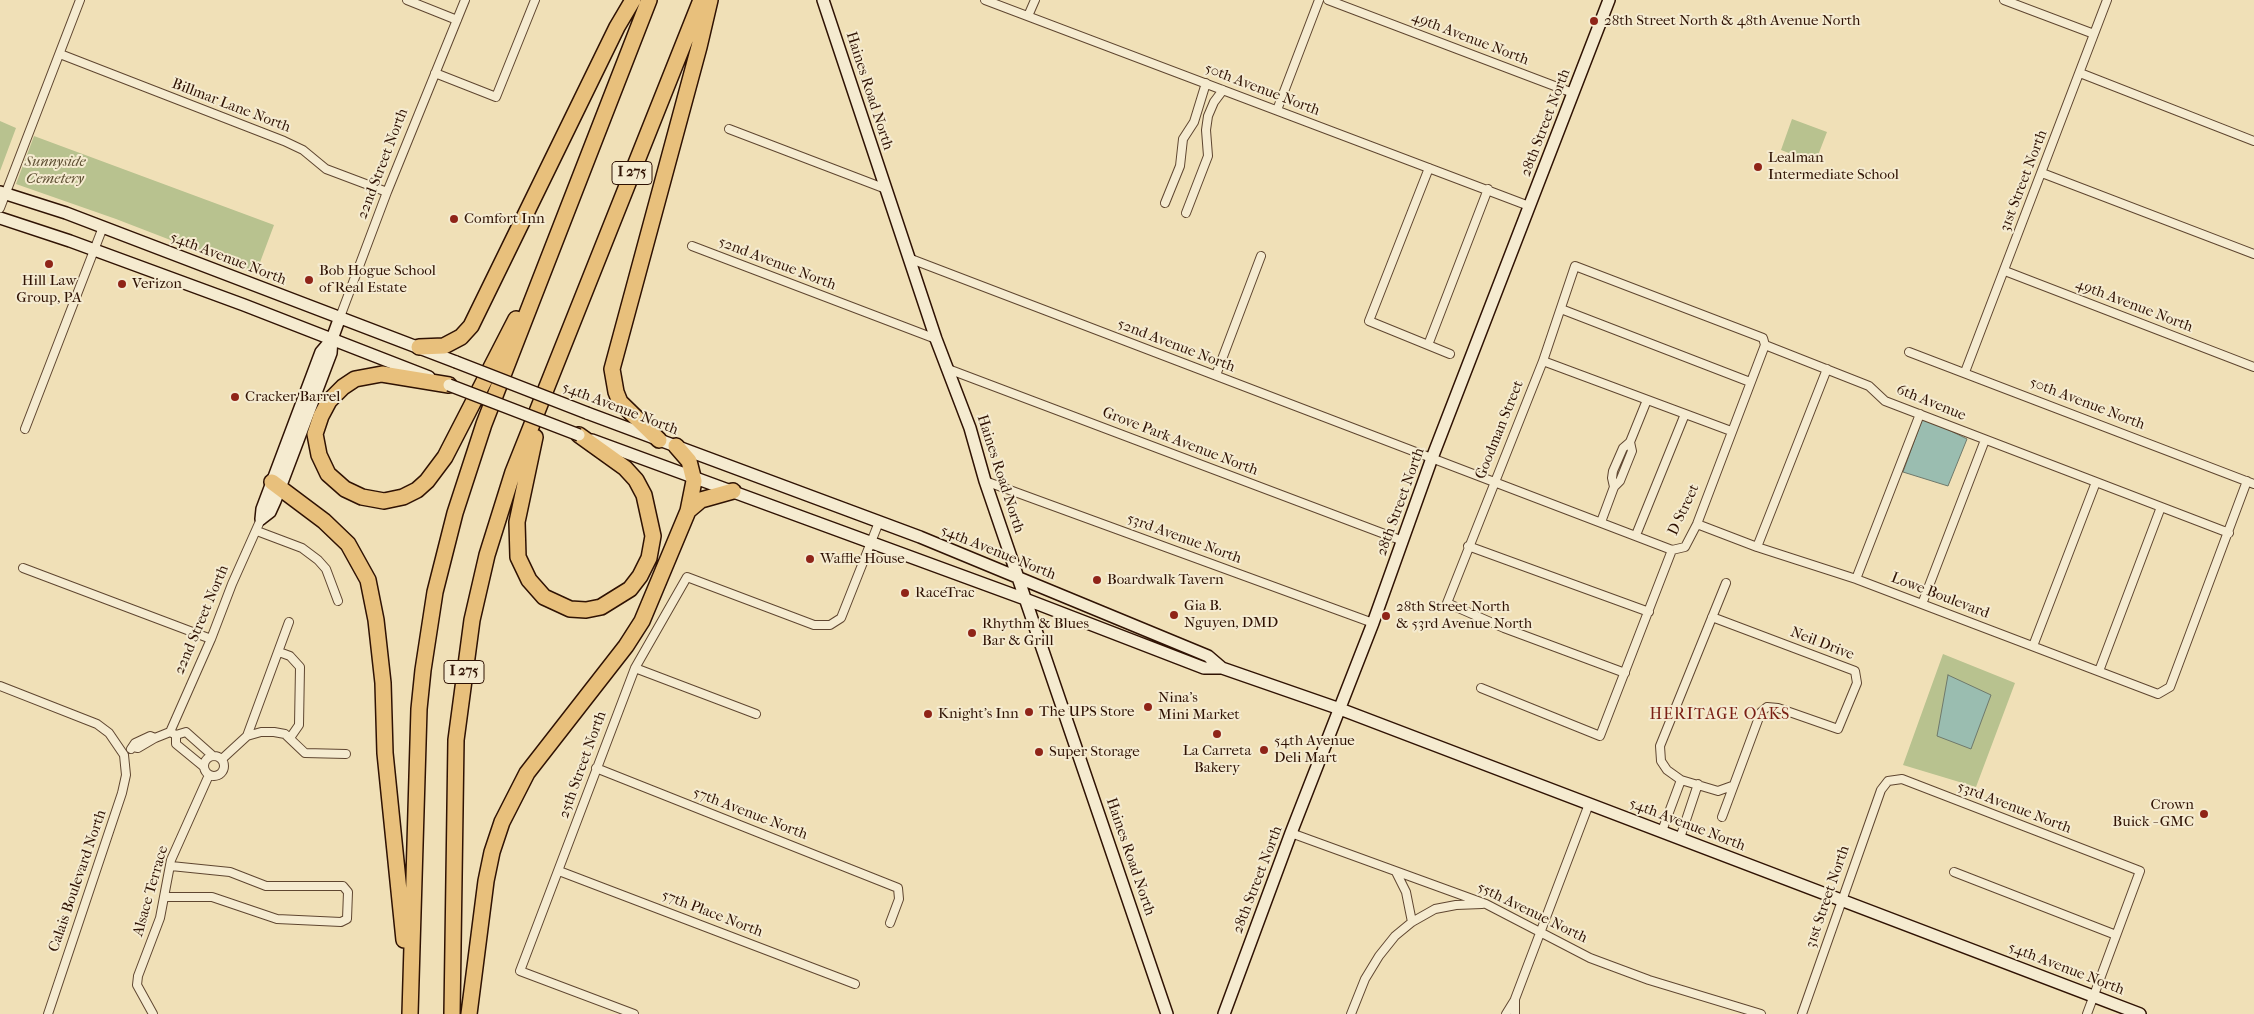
<!DOCTYPE html>
<style>
body{margin:0}
canvas{display:block;background:#f0e0b7}
</style>
<canvas width="2254" height="1014"></canvas>
<script>
const ctx = document.querySelector('canvas').getContext('2d');
ctx.lineJoin = 'round';
function fillPath(path, color) { ctx.fillStyle = color; ctx.fill(path, 'evenodd'); }
const toPath = rows => new Path2D(rows.map(r => 'M' + r).join(''));
function strokePath(path, color, width, dash) { ctx.strokeStyle = color; ctx.lineWidth = width; ctx.lineCap = dash ? 'butt' : 'round'; ctx.setLineDash(dash || []); ctx.stroke(path); }
function write(font, color, halo, rows, align = 'center') {
  ctx.font = font + ' "IM FELL French Canon",serif'; ctx.lineWidth = 4; ctx.setLineDash([]); ctx.textBaseline = 'middle'; ctx.strokeStyle = halo; ctx.fillStyle = color; for (const [text, x, y, turn = 0] of rows) {
    ctx.save(); ctx.translate(x, y); ctx.rotate((+turn || 0) * Math.PI / 180); ctx.textAlign = isNaN(turn) ? turn : align; if (halo) ctx.strokeText(text, 0, 0); ctx.fillText(text, 0, 0); ctx.restore();
  }
}
const green = toPath([
 [1792,119,1827,132,1815,163,1781,150],
 [0,121,16,128,0,171],
 [34,136,274,225,256,273,116,219,16,184],
 [1943,654,2015,683,1976,787,1903,765]
]);
const water = toPath([
 [1923,417,1967,439,1948,486,1903,472,1923,417],
 [1948,675,1991,695,1971,749,1937,736,1948,675]
]);
const street = toPath([
 [407,0,457,20],
 [985,0,1529,206],
 [1328,0,1573,93],
 [2004,0,2094,34],
 [1028,16,1035,0],
 [60,54,284,141,303,150,326,169,387,192],
 [435,73,496,97,535,0],
 [2080,73,2254,141],
 [1277,110,1319,0],
 [729,129,886,189],
 [1429,168,1369,321,1450,354],
 [2042,173,2254,254],
 [1165,203,1180,166,1183,139,1194,122,1206,83],
 [0,208,80,0],
 [1186,213,1208,156,1206,130,1208,116,1214,102,1223,90],
 [692,246,936,339],
 [911,259,1672,550],
 [2005,271,2254,367],
 [1561,309,1750,382],
 [340,317,387,192,465,0],
 [1428,345,1488,189],
 [1765,345,1869,386,1885,401,2229,533],
 [1909,352,2254,484],
 [1543,361,1731,431],
 [948,369,1403,541],
 [1965,372,2107,0],
 [1216,375,1261,256],
 [25,429,103,227],
 [985,481,1373,623],
 [1614,487,1612,478,1613,471,1623,448,1630,442,1647,400],
 [1601,522,1614,487,1620,481,1632,451,1630,442],
 [1697,524,1757,547,1856,579,2158,694,2170,687,2247,481],
 [257,531,302,548,318,560,326,569,338,601],
 [1636,535,1685,414],
 [1468,546,1649,612],
 [1757,547,1827,369],
 [23,568,211,639],
 [1856,579,1920,414],
 [1726,583,1660,746,1661,761,1667,770,1681,780,1718,791,1732,786],
 [1922,604,1985,440],
 [1712,617,1855,671,1857,683,1838,729,1778,708,1767,707,1761,712,1722,817],
 [2033,646,2096,482],
 [279,652,290,656,300,667,299,725,290,738],
 [635,668,756,714],
 [2099,671,2161,507],
 [1625,673,1504,628,1447,603,1543,361,1575,266,1763,338,1765,345],
 [0,686,97,724,109,733,124,755,126,775,122,793,48,1014],
 [1481,688,1600,736,1672,550,1685,547,1697,524,1765,345],
 [170,732,211,639,232,584,261,519],
 [176,735,176,744,204,767],
 [247,736,261,732,274,732,285,734,305,753,346,754],
 [133,747,138,748,155,738,170,732,176,735,186,732,213,756],
 [131,749,135,743,150,736,155,738],
 '204 766a10 10 0 1 1 20 0a10 10 0 1 1-20 0Z',
 [222,759,247,736,289,622],
 [596,768,898,888,899,899,890,923],
 [1662,831,1681,780],
 [1291,833,1486,904,1590,958,1649,980,1761,1014],
 [1680,838,1698,784],
 [559,871,855,984],
 [1396,872,1406,892,1412,922],
 [1954,872,2116,935],
 [165,897,212,897,277,919,341,922,347,919,348,892,343,886,266,886,230,872,171,866],
 [153,1014,137,985,138,976,160,918,171,860,209,775],
 [634,1014,520,971,635,668,687,577,814,625,830,625,841,618,879,522],
 [1351,1014,1365,979,1379,956,1395,936,1412,922,1435,909,1456,905,1482,904],
 [1506,1014,1514,1001],
 [1515,1014,1515,999,1589,804],
 [1802,1014,1881,790,1888,781,1902,779,2140,871,2087,1014]
]);
const secondary = toPath([
 [823,0,936,339,970,428,985,481,1167,1014],
 [0,192,66,213,456,362],
 [0,218,70,241,244,305,429,377],
 [587,413,920,537,1208,656,1222,668],
 [592,440,1025,599,1204,668,1222,668,1340,709,2140,1014],
 [261,519,270,512,275,501,331,353,332,339,340,317],
 [261,519,262,509,321,352,332,339],
 [1224,1014,1291,833,1373,623,1432,458,1609,0]
]);
const highway = toPath([
 [419,347,444,346,461,337,471,326,617,27,633,0],
 [449,385,382,374,355,379,343,387,329,401,321,416,315,434,319,455,328,474,345,489,362,497,384,501,403,497,417,490,427,481,445,457,516,319],
 [535,437,517,522,518,557,529,580,544,597,570,609,586,610,601,607,630,589,640,576,649,558,653,536,644,495,636,480,625,468,579,435],
 [659,440,620,402,616,392,612,369,699,47,710,0],
 [272,482,324,521,348,544,368,580,376,620,383,683,385,753,404,940],
 [688,511,701,500,733,491],
 [410,1014,419,709,423,670,435,592,455,513,484,424,649,0],
 [452,1014,456,740,472,620,487,555,513,472,701,0],
 [469,1014,486,881,492,852,502,822,527,773,626,646,642,621,688,511,694,481,689,461,676,446]
]);
const secondaryBridge = toPath([
 [456,362,587,413],
 [449,385,579,435]
]);
const markers = [
 [1594,21,5,"#8f2418"],
 [1758,167,5,"#8f2418"],
 [454,219,5,"#8f2418"],
 [49,264,5,"#8f2418"],
 [309,280,5,"#8f2418"],
 [122,284,5,"#8f2418"],
 [235,397,5,"#8f2418"],
 [810,559,5,"#8f2418"],
 [1097,580,5,"#8f2418"],
 [905,593,5,"#8f2418"],
 [1174,615,5,"#8f2418"],
 [1386,616,5,"#8f2418"],
 [972,633,5,"#8f2418"],
 [1148,707,5,"#8f2418"],
 [1029,712,5,"#8f2418"],
 [928,714,5,"#8f2418"],
 [1217,734,5,"#8f2418"],
 [1264,750,5,"#8f2418"],
 [1039,752,5,"#8f2418"],
 [2204,814,5,"#8f2418"]
];
const shields = [
 [632,173,40],
 [464,672,40]
];
const shieldNames = [
 ["I 275",632,173],
 ["I 275",464,672]
];
const poiNames = [
 ["28th Street North & 48th Avenue North",1604,21],
 ["Lealman",1768,158],
 ["Intermediate School",1768,175],
 ["Comfort Inn",464,219],
 ["Bob Hogue School",319,271],
 ["of Real Estate",319,288],
 ["Hill Law",49,281,"center"],
 ["Group, PA",49,298,"center"],
 ["Verizon",132,284],
 ["Cracker Barrel",245,397],
 ["Waffle House",820,559],
 ["Boardwalk Tavern",1107,580],
 ["RaceTrac",915,593],
 ["Gia B.",1184,606],
 ["Nguyen, DMD",1184,623],
 ["28th Street North",1396,607],
 ["& 53rd Avenue North",1396,624],
 ["Rhythm & Blues",982,624],
 ["Bar & Grill",982,641],
 ["Nina's",1158,698],
 ["Mini Market",1158,715],
 ["The UPS Store",1039,712],
 ["Knight's Inn",938,714],
 ["54th Avenue",1274,741],
 ["Deli Mart",1274,758],
 ["La Carreta",1217,751,"center"],
 ["Bakery",1217,768,"center"],
 ["Super Storage",1049,752],
 ["Crown",2194,805,"right"],
 ["Buick - GMC",2194,822,"right"]
];
const streetNames = [
 ["49th Avenue North",1470,39,21],
 ["50th Avenue North",1262,90,21],
 ["Haines Road North",869,91,72],
 ["Billmar Lane North",231,106,21],
 ["28th Street North",1546,123,-69],
 ["22nd Street North",383,164,-69],
 ["31st Street North",2024,181,-69],
 ["54th Avenue North",228,259,21],
 ["52nd Avenue North",777,264,21],
 ["49th Avenue North",2134,306,21],
 ["52nd Avenue North",1176,346,21],
 ["6th Avenue",1931,403,22],
 ["50th Avenue North",2087,404,21],
 ["54th Avenue North",620,409,21],
 ["Goodman Street",1500,430,-68],
 ["Grove Park Avenue North",1180,442,21],
 ["Haines Road North",1000,474,72],
 ["28th Street North",1401,502,-70],
 ["D Street",1684,510,-65],
 ["53rd Avenue North",1184,539,20],
 ["54th Avenue North",998,553,22],
 ["Lowe Boulevard",1940,596,21],
 ["22nd Street North",202,620,-67],
 ["Neil Drive",1822,644,21],
 ["25th Street North",583,765,-70],
 ["53rd Avenue North",2014,808,21],
 ["57th Avenue North",750,814,21],
 ["54th Avenue North",1687,825,21],
 ["Haines Road North",1130,857,71],
 ["28th Street North",1258,880,-69],
 ["Calais Boulevard North",78,881,-71],
 ["Alsace Terrace",151,891,-74],
 ["31st Street North",1828,897,-71],
 ["55th Avenue North",1532,913,26],
 ["57th Place North",712,914,21],
 ["54th Avenue North",2066,969,21]
];
const parkNames = [
 ["Sunnyside",55,162],
 ["Cemetery",55,179]
];
const neighbourhoodNames = [
 ["HERITAGE OAKS",1720,715]
];
fillPath(green, '#b8c28f');
fillPath(water, '#9abdb0');
strokePath(water, '#6f796b', 1);
strokePath(street, '#5f4630', 10);
strokePath(secondary, '#2f1203', 14);
strokePath(highway, '#2f1203', 18);
strokePath(street, '#f5ebd0', 8);
strokePath(secondary, '#f5ebd0', 11);
strokePath(highway, '#e8c07c', 15);
strokePath(secondaryBridge, '#2f1203', 14, []);
strokePath(secondaryBridge, '#f5ebd0', 11);
for (const [x, y, r, color] of markers) { const dot = new Path2D(); dot.arc(x, y, r, 0, 2 * Math.PI); ctx.fillStyle = color; ctx.fill(dot); strokePath(dot, '#f5ebd0', 2); }
for (const [x, y, w] of shields) { const box = new Path2D(); box.roundRect(x - w / 2, y - 11.5, w, 23, 4); ctx.fillStyle = '#f5ebd0'; ctx.fill(box); strokePath(box, '#2f1203', 1); }
write('bold 14px', '#2f1203', null, shieldNames);
write('15px', '#2f1203', '#f5ebd0', poiNames, 'left');
write('15px', '#2f1203', '#f5ebd0', streetNames);
write('italic 15px', '#5f5034', '#f5ebd0', parkNames);
ctx.letterSpacing = '1px';
write('16px', '#7a1f14', '#f5ebd0', neighbourhoodNames);
ctx.letterSpacing = '0px';
</script>
